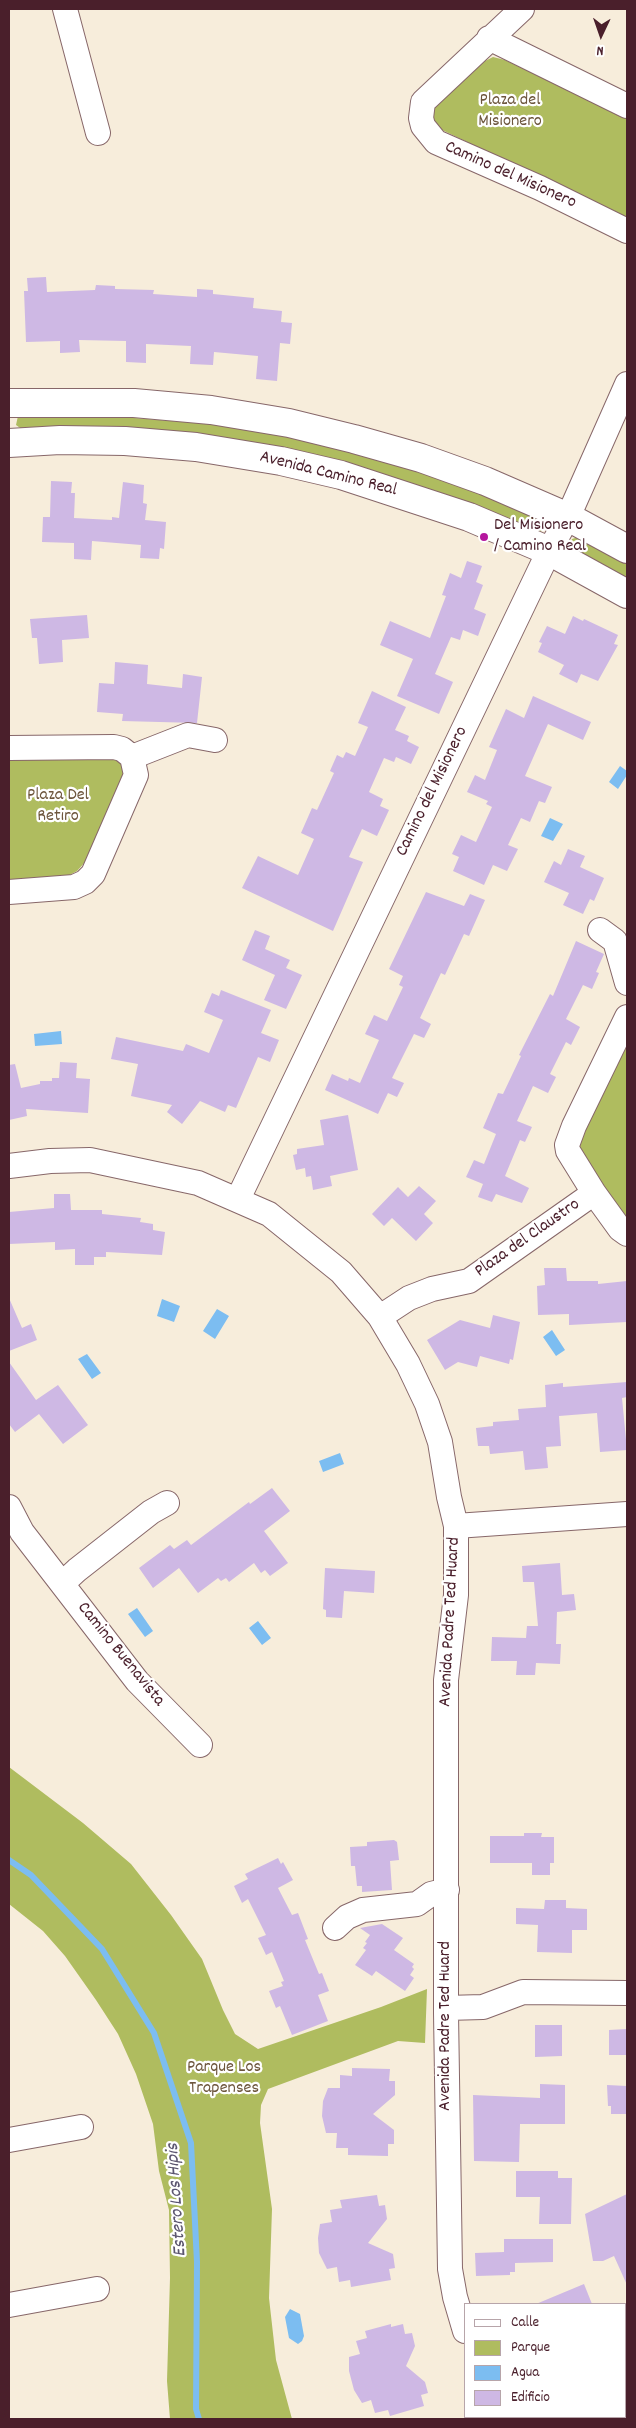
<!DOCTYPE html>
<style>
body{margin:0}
#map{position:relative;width:636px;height:2428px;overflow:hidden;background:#f7eddb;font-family:Dekko,sans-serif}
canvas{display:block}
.frame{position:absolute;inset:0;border:10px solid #4a1f2b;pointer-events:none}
.legend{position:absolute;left:464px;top:2303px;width:162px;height:115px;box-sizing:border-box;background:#fff;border:1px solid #b7a5aa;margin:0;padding:6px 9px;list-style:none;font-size:15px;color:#4a1f2b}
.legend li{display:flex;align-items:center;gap:10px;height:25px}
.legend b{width:25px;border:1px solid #b7a5aa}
.north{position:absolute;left:576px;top:10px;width:50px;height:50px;-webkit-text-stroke:4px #fff;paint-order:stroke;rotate:183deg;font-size:14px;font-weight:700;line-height:20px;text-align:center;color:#4a1f2b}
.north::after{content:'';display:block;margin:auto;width:18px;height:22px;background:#4a1f2b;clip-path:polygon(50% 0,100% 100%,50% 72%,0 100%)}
</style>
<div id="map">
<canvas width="636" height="2428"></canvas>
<div class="frame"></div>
<ul class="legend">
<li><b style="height:6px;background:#fff"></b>Calle</li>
<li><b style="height:14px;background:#afbc5f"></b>Parque</li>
<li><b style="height:14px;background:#7cbdf1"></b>Agua</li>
<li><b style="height:14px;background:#ceb8e4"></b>Edificio</li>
</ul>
<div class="north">N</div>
</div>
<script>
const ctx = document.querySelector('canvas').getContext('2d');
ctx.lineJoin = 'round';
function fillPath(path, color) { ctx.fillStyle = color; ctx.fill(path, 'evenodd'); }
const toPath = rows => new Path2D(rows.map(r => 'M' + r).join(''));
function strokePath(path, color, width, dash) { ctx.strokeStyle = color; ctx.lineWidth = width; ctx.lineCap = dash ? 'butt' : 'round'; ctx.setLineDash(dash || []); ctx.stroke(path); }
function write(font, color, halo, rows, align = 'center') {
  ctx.font = font + ' Dekko,sans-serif'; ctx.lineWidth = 4.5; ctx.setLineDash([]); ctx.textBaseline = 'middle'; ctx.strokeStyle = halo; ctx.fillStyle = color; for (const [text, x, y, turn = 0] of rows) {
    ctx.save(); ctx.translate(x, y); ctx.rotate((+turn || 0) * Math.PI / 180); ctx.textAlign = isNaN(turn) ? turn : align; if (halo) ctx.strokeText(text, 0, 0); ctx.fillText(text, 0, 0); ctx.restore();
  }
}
const green = toPath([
 [493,57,505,60,627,119,627,219,438,128,433,119,433,110,438,102,485,61],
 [84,414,210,424,273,433,323,444,446,479,543,519,546,525,543,531,535,532,464,502,354,466,23,430,16,425,18,416],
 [581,536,627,561,627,580,573,552,570,545,572,539],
 [107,757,119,760,125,767,126,778,86,861,77,871,64,878,9,881,9,760],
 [627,1038,627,1221,580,1153,579,1143],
 [9,1767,83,1823,131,1864,171,1915,202,1959,223,2010,235,2034,258,2049,381,2007,427,1989,425,2043,398,2041,268,2089,261,2105,260,2123,272,2209,269,2298,276,2360,292,2419,170,2419,167,2381,170,2278,169,2210,159,2171,153,2124,136,2074,118,2034,96,2000,65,1956,43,1931,9,1904]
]);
const water = toPath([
 [620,766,627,771,627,775,618,789,609,782],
 [550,818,563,824,553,841,541,836],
 [61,1031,62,1044,35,1046,34,1034],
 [162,1299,180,1306,174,1322,157,1316],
 [217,1309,229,1316,215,1339,203,1331],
 [552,1330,565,1350,556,1356,543,1337],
 [87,1354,101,1373,92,1379,78,1359],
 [340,1453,344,1464,323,1472,319,1461],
 [137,1608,153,1631,145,1637,128,1614],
 [258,1621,271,1638,262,1645,249,1628],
 [290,2309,300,2314,304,2336,302,2341,298,2344,289,2338,285,2317]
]);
const stream = toPath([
 [9,1860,31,1875,102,1949,154,2033,191,2143,197,2262,196,2409,199,2419]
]);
const building = toPath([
 [46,277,47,292,95,290,96,285,115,286,115,289,154,290,153,294,197,297,197,289,213,290,213,294,254,298,253,308,282,311,281,322,292,323,290,344,280,343,277,381,256,379,258,356,214,352,213,365,190,364,191,346,146,344,146,363,126,362,126,341,79,340,80,352,60,353,60,341,26,342,24,291,28,291,27,278],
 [51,481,72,482,71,493,75,493,74,518,112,520,112,517,119,518,123,482,144,485,143,503,147,504,145,520,166,522,164,549,160,548,159,559,140,558,141,545,92,541,91,560,74,559,74,543,42,542,43,517,50,517],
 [467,561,482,566,476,582,483,585,474,609,486,614,478,636,463,630,460,640,451,637,435,674,453,682,439,714,397,696,413,659,380,645,390,621,430,638,446,596,442,595,450,573,461,578],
 [87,615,89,638,62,640,63,662,39,664,37,638,32,638,30,619],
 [573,616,583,621,584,619,618,635,614,644,618,645,598,681,581,674,577,683,559,674,564,665,538,652,542,643,539,642,547,626,565,634],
 [115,662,148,665,147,684,182,688,183,674,202,677,197,723,122,721,123,714,97,712,99,683,114,684],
 [372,691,406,707,395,730,409,736,407,741,419,747,411,764,396,757,394,762,384,758,369,792,383,799,380,806,389,810,377,836,362,829,349,857,363,862,333,931,242,888,258,856,298,875,314,839,301,833,312,808,317,810,334,773,330,771,337,755,343,758,346,752,355,756,368,727,358,723],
 [533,696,591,722,583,740,548,724,525,776,552,787,545,803,539,801,530,822,521,818,508,845,518,849,507,871,493,865,484,885,453,871,459,857,452,854,461,835,476,842,492,807,486,804,488,801,467,792,475,775,485,780,497,750,489,747,506,709,524,718],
 [568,849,585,856,580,867,604,878,594,901,590,899,583,914,563,905,569,893,544,882,554,861,561,865],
 [426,892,464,906,470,894,485,900,469,936,464,934,445,975,441,973,420,1018,431,1024,424,1038,414,1034,392,1078,404,1083,397,1097,388,1093,378,1114,325,1090,332,1074,348,1081,349,1078,360,1083,379,1040,365,1034,374,1015,387,1021,403,987,399,985,403,976,389,969],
 [255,930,270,936,265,949,290,960,286,968,302,975,286,1009,264,1000,275,975,242,960],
 [576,941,604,954,596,972,599,973,592,989,583,985,566,1019,580,1027,571,1045,566,1042,550,1074,556,1077,548,1093,533,1086,517,1121,532,1127,525,1142,520,1140,505,1176,529,1188,522,1203,496,1194,492,1202,478,1197,483,1184,466,1177,474,1160,484,1164,496,1134,483,1128,498,1093,503,1094,521,1056,519,1055,550,994,553,996],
 [221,990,271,1010,261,1033,279,1040,270,1062,258,1057,236,1108,228,1105,225,1112,200,1101,182,1124,167,1112,172,1105,131,1096,138,1064,111,1059,116,1037,183,1051,186,1044,209,1053,223,1020,204,1012,212,993,219,996],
 [60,1062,77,1063,76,1078,90,1079,88,1113,26,1109,27,1116,9,1120,9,1065,15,1064,21,1088,40,1084,40,1081,52,1081,52,1078,59,1078],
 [348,1115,358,1170,330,1176,332,1186,313,1190,311,1176,306,1177,305,1168,296,1170,293,1155,297,1154,297,1149,324,1145,320,1120],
 [419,1186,436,1201,424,1214,433,1223,416,1241,392,1218,384,1226,372,1214,398,1187,408,1197],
 [54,1194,70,1194,71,1210,102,1210,102,1214,141,1218,140,1222,153,1224,153,1230,165,1232,162,1255,106,1252,106,1257,94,1257,94,1265,75,1265,75,1249,55,1250,55,1242,9,1244,9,1212,54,1208],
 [544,1268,566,1268,567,1281,598,1281,598,1284,627,1281,627,1322,569,1325,569,1314,538,1315,537,1286,545,1285],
 [9,1298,22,1328,31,1324,37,1340,9,1351],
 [493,1315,520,1322,513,1360,510,1359,509,1364,480,1356,477,1367,458,1362,445,1370,427,1340,460,1320,490,1328],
 [9,1362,36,1400,58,1385,88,1425,63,1444,39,1414,15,1432,9,1424],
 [627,1382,627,1397,622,1398,627,1450,600,1452,597,1413,559,1416,561,1446,546,1447,548,1468,525,1470,523,1451,490,1454,489,1446,478,1446,476,1428,493,1426,493,1422,519,1420,518,1409,546,1407,545,1385,563,1383,563,1387],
 [272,1488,290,1511,264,1531,288,1563,270,1576,265,1570,261,1573,254,1563,229,1582,226,1578,221,1581,218,1578,198,1593,179,1568,153,1588,139,1568,170,1545,174,1549,187,1540,191,1545,249,1502,250,1504],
 [560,1563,562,1595,574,1594,576,1610,557,1612,556,1644,561,1644,560,1664,536,1663,535,1675,516,1675,517,1661,491,1661,492,1637,526,1638,527,1626,538,1626,534,1582,523,1582,522,1566],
 [325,1568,375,1571,374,1593,344,1591,342,1618,326,1617,326,1610,323,1609],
 [524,1833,542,1833,541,1837,554,1837,554,1863,550,1863,550,1875,532,1875,532,1863,490,1863,490,1836,524,1836],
 [394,1840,397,1842,399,1860,390,1861,392,1890,362,1892,362,1886,357,1886,355,1866,351,1866,350,1847,367,1846,367,1842],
 [278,1858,281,1864,283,1862,293,1880,278,1888,292,1915,298,1913,308,1939,305,1940,319,1974,322,1973,329,1991,318,1995,328,2021,292,2035,280,2006,276,2008,269,1991,283,1986,281,1982,284,1981,272,1952,266,1955,258,1938,266,1935,248,1899,242,1903,234,1886,248,1879,245,1874],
 [545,1900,566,1900,566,1908,587,1909,587,1930,572,1930,572,1953,537,1952,538,1925,516,1924,516,1908,544,1909],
 [382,1924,403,1938,394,1950,414,1964,412,1967,414,1969,410,1975,414,1978,405,1991,376,1971,372,1976,355,1965,366,1950,363,1948,367,1943,365,1942,370,1935,360,1928],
 [535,2025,562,2025,562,2056,535,2057],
 [627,2029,627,2055,609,2055,609,2030],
 [352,2068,390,2069,389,2081,395,2081,395,2095,373,2114,394,2130,394,2144,388,2144,388,2156,348,2155,348,2148,336,2148,337,2133,326,2133,322,2116,323,2101,328,2088,340,2088,340,2075,352,2076],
 [540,2084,565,2085,565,2124,520,2124,519,2162,474,2161,473,2095,540,2098],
 [607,2085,627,2086,627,2114,611,2114,611,2106,608,2106],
 [516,2171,558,2171,558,2178,572,2178,571,2224,539,2224,540,2197,516,2197],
 [627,2194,627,2285,614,2256,603,2261,593,2261,585,2214],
 [377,2195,379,2206,385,2205,387,2219,368,2243,393,2254,395,2268,389,2269,391,2280,351,2287,350,2280,339,2282,337,2267,327,2269,319,2253,318,2238,320,2224,332,2222,330,2210,342,2208,340,2200],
 [504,2239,553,2239,553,2262,515,2263,515,2272,510,2272,510,2275,476,2276,475,2253,504,2252],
 [584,2284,592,2304,536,2304],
 [391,2324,391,2327,403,2324,405,2334,412,2333,415,2346,406,2366,425,2382,428,2393,421,2395,424,2406,390,2416,388,2410,375,2413,371,2400,362,2403,354,2390,349,2371,349,2357,360,2354,356,2341,367,2338,365,2331]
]);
const minor = toPath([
 [65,9,98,133],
 [522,9,423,102,421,118,423,126,436,142,540,188,627,231],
 [489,38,627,106],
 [9,748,114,747,122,749,132,757,136,775,93,874,85,882,74,887,9,892],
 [132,757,188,735,215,740],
 [600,930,615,941,627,983],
 [627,1017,574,1126,567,1145,568,1151,594,1193,620,1229,627,1234],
 [9,1166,50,1161,90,1160,198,1183,269,1214,341,1272,380,1317,408,1364,427,1404,440,1442,449,1497,456,1526,456,1595,446,1680,446,2013,450,2269,455,2297,465,2331],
 [238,1199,549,551,568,517,627,384],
 [380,1317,409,1298,432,1289,469,1281,594,1193],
 [9,1507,22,1532,137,1681,200,1745],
 [456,1526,627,1514],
 [63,1583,77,1570,151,1512,167,1503],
 [335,1928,347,1917,363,1910,417,1904,431,1894,447,1890],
 [446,2008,483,2007,523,1992,627,1993],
 [9,2140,81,2127],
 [9,2305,97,2289],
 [504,2417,505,2419]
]);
const secondary = toPath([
 [9,403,134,403,211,410,289,423,354,439,421,458,485,481,568,517,627,549],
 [9,443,60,440,125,441,196,447,281,461,341,475,469,517,549,551,627,594]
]);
const markers = [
 [484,537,5,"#b5179e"]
];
const parkNames = [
 ["Plaza del",510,102],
 ["Misionero",510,123],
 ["Plaza Del",58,797],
 ["Retiro",58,818],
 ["Parque Los",224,2069],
 ["Trapenses",224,2090]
];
const streetNames = [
 ["Camino del Misionero",510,176,24],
 ["Avenida Camino Real",328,475,14],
 ["Camino del Misionero",433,792,-64],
 ["Plaza del Claustro",528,1239,-35],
 ["Avenida Padre Ted Huard",451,1622,-87],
 ["Camino Buenavista",120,1655,51],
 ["Avenida Padre Ted Huard",447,2026,-90]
];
const poiNames = [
 ["Del Misionero",494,527],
 ["/ Camino Real",494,548]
];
const waterNames = [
 ["Estero Los Hipis",178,2200,-94]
];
fillPath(green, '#afbc5f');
fillPath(water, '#7cbdf1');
strokePath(stream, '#7cbdf1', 6);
fillPath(building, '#ceb8e4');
strokePath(minor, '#876769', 26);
strokePath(secondary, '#876769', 30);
strokePath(minor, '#fff', 24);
strokePath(secondary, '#fff', 28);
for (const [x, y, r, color] of markers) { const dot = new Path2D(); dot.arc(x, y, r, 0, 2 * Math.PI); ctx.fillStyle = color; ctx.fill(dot); strokePath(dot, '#fff', 2); }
write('18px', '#6d563d', '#fff', parkNames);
write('18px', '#4a1f2b', '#fff', streetNames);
write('18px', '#4a1f2b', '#fff', poiNames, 'left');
write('italic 19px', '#5c5670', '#fff', waterNames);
</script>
